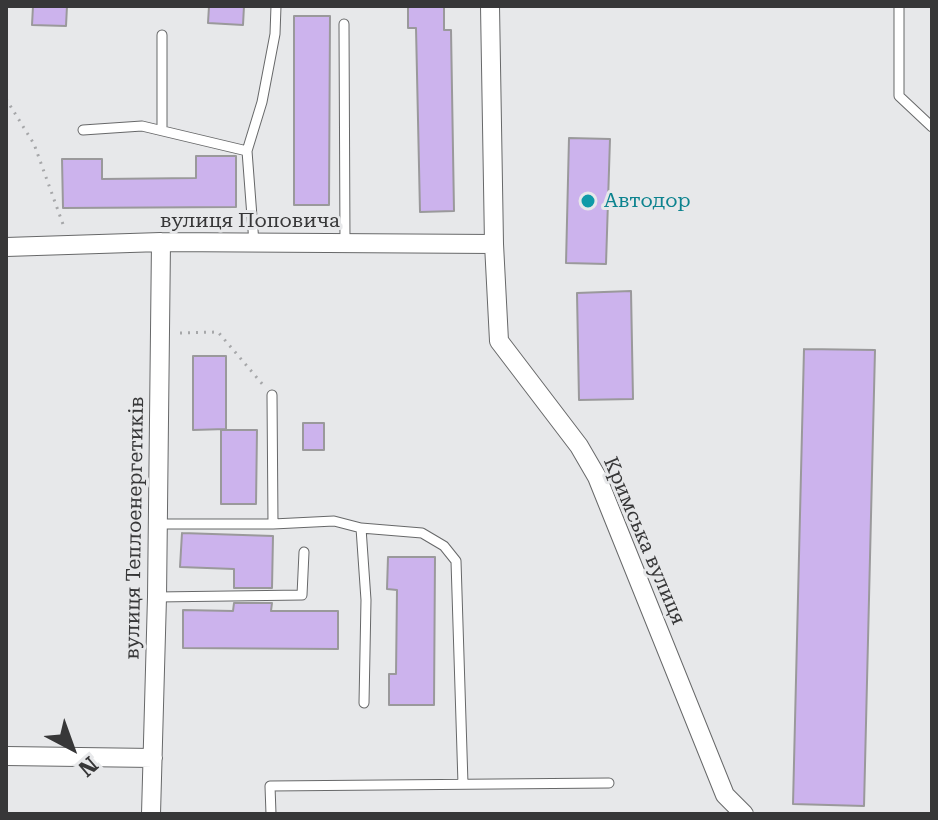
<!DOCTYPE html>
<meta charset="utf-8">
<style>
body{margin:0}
#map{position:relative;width:938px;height:820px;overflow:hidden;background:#e7e8ea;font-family:"Roboto Serif",serif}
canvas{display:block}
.frame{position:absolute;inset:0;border:8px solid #373738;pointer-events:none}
.north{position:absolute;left:32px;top:708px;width:80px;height:80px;-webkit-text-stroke:6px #e7e8ea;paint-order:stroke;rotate:139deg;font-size:22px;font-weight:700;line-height:32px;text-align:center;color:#373738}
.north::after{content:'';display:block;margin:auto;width:28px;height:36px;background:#373738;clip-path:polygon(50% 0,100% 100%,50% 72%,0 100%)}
</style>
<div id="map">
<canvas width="938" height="820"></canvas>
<div class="frame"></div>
<div class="north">N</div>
</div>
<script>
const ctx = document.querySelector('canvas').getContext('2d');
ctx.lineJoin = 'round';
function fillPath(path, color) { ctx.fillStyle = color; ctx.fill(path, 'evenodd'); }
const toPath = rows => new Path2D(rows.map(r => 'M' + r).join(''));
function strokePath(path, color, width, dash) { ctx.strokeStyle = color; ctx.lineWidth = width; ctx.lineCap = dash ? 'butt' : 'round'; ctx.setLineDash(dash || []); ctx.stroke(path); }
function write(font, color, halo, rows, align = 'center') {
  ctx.font = font + ' "Roboto Serif",serif'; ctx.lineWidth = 6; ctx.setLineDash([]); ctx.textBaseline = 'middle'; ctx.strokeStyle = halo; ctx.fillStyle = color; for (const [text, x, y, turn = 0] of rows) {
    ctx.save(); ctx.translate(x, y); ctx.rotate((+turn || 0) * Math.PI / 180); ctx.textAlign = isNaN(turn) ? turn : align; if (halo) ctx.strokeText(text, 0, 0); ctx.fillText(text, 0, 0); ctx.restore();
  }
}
const building = toPath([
 [33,6,67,6,66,26,32,25,33,6],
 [209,6,244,6,243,25,208,23,209,6],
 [408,6,444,6,444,30,451,30,454,211,420,212,416,28,408,28,408,6],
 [294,16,330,16,329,205,294,205,294,16],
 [569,138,610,139,606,264,566,263,569,138],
 [196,156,236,156,236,207,63,208,62,159,102,159,102,179,196,178,196,156],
 [631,291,633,399,579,400,577,293,631,291],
 [804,349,875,350,864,806,793,804,804,349],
 [193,356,226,356,226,429,193,430,193,356],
 [303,423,324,423,324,450,303,450,303,423],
 [221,430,257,430,256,504,221,504,221,430],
 [182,533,273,536,272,588,234,588,234,569,180,567,182,533],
 [388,557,435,557,434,705,389,705,389,674,396,674,397,590,387,589,388,557],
 [234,603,272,603,271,611,338,611,338,649,183,648,183,610,233,611,234,603]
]);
const path = toPath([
 [6,99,34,144,64,227,66,227],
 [180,333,218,332,264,386]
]);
const lane = toPath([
 [899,6,899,96,932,127],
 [344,24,345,243],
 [162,35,162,130],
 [83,130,142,126,247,151],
 [254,243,247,151,262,102,275,34,276,6],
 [158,524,273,524,272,395],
 [273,524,334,521,361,528,366,600,364,703],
 [361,528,422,533,444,546,456,561,463,784],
 [157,597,302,595,304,552],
 [271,814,270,786,609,783]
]);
const street = toPath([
 [490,6,494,244,499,341,579,446,597,477,725,795,744,814],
 [6,247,161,242,494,244],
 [6,756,153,758],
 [151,814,157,597,161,242]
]);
const markers = [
 [588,201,8,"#0f9aa8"]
];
const cultureNames = [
 ["Автодор",604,201]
];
const streetNames = [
 ["вулиця Поповича",250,221],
 ["вулиця Теплоенергетиків",135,528,-89],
 ["Кримська вулиця",644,541,67]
];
fillPath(building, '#ccb3ed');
strokePath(building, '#9a999b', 2);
strokePath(lane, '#676869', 11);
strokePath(street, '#676869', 20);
strokePath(path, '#a6a7a9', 3, [2, 6]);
strokePath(lane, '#fff', 9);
strokePath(street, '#fff', 18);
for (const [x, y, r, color] of markers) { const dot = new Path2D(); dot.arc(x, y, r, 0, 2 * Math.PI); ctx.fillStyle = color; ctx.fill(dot); strokePath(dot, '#e7e8ea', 3); }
write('20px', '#0d838f', '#e7e8ea', cultureNames, 'left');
write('20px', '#373738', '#e7e8ea', streetNames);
</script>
